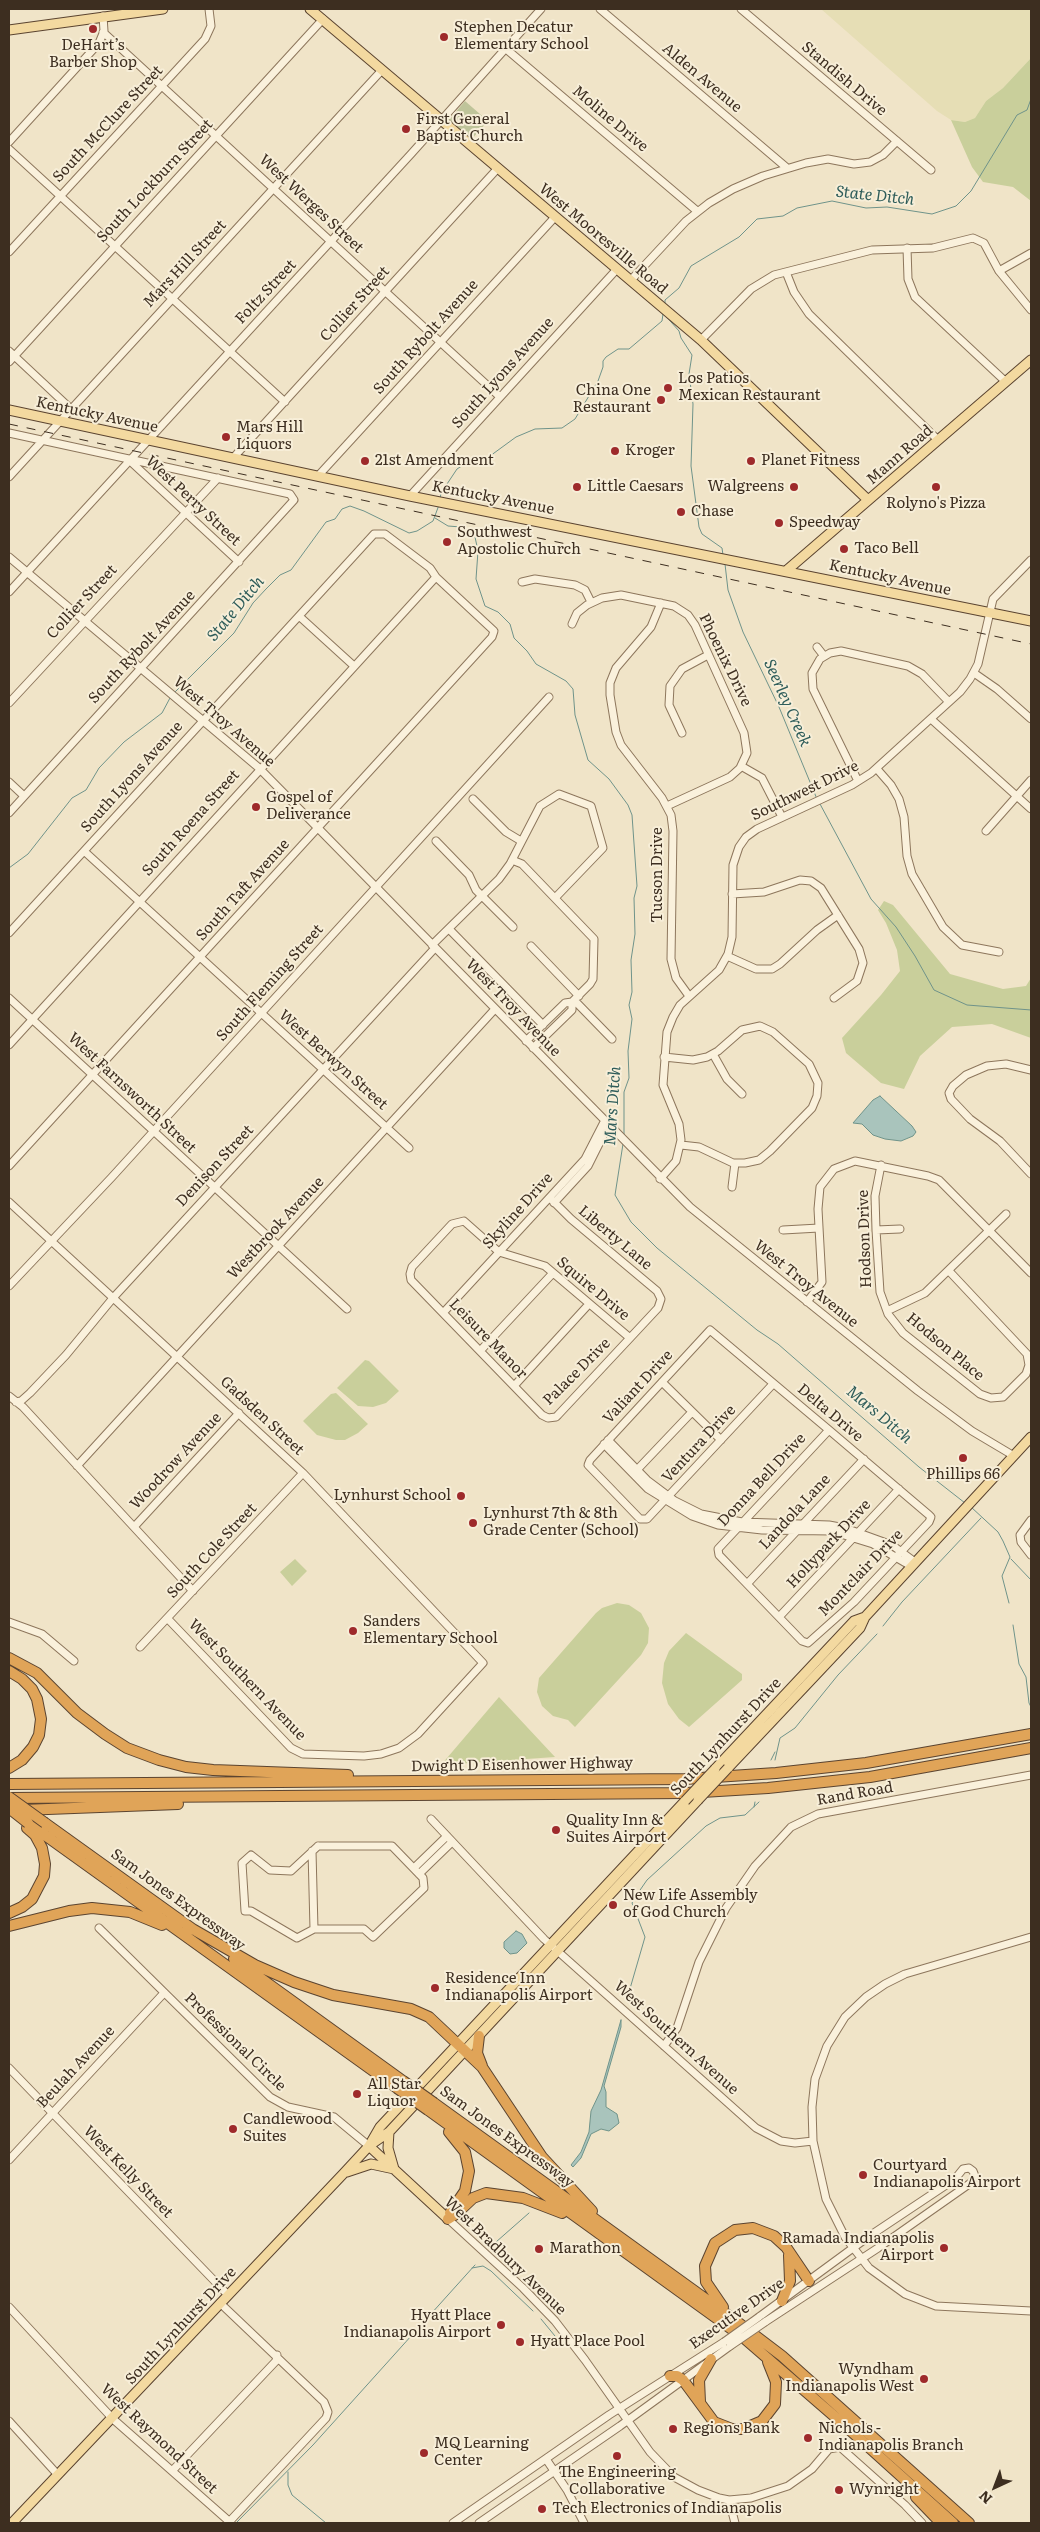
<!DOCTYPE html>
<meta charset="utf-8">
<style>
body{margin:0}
#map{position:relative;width:1040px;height:2532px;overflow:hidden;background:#f0e4c8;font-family:Literata,serif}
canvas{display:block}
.frame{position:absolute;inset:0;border:10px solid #3d2e20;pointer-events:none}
.north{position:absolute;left:970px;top:2462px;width:50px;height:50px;-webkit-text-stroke:4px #f7eed8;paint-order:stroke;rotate:223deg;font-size:14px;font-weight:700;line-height:20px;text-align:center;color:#3d2e20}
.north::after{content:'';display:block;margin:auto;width:18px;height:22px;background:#3d2e20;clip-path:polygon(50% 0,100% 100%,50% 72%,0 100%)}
</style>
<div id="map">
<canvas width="1040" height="2532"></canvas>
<div class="frame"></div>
<div class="north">N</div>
</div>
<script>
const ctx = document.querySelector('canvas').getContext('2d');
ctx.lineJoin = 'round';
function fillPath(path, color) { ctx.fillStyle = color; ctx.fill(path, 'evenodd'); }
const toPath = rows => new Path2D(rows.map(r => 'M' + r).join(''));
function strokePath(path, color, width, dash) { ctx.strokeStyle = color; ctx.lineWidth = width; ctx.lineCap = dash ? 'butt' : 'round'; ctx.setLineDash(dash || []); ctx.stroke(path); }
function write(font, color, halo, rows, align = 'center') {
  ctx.font = font + ' Literata,serif'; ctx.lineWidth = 4; ctx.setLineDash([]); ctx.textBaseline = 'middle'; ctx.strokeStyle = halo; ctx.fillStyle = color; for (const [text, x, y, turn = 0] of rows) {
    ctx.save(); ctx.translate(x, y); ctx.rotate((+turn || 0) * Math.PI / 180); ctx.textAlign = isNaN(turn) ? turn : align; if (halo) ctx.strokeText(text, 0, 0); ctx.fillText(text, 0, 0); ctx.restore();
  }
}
const farmland = toPath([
 [821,9,1031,9,1031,58,1003,88,986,101,975,118,965,122,951,120,937,111]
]);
const green = toPath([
 [1031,58,1031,201,1013,187,983,182,972,167,951,120,965,122,975,118,986,101,1003,88],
 [884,901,893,905,950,974,1003,989,1026,986,1031,978,1031,1038,992,1024,952,1027,920,1056,904,1089,881,1083,846,1053,842,1038,881,995,900,971,897,950,886,923,878,910],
 [365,1360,369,1361,399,1391,386,1403,373,1407,358,1406,337,1388],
 [336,1393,368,1424,358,1433,345,1440,336,1440,317,1435,303,1421,331,1394],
 [295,1559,307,1571,292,1586,280,1572],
 [617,1603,629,1605,641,1613,649,1628,648,1643,641,1655,575,1727,568,1720,553,1716,542,1706,537,1692,539,1678,596,1613,602,1608],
 [686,1633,742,1674,742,1680,689,1727,679,1719,668,1704,662,1683,664,1663,669,1651],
 [499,1697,555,1757,441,1765]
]);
const cemetery = toPath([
 [465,101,488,121,471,140,448,121]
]);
const water = toPath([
 [880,1096,912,1126,916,1132,913,1136,901,1141,885,1139,873,1135,862,1124,853,1123,873,1100,880,1096],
 [516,1931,522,1934,527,1943,517,1953,510,1954,504,1948,504,1942,516,1931],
 [621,2020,621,2027,604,2086,606,2092,606,2107,617,2114,619,2123,609,2131,601,2129,591,2134,581,2158,573,2167,571,2165,581,2152,589,2132,591,2111,601,2090,621,2020]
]);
const stream = toPath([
 [665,303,665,300,679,288,691,266,739,237,757,219,783,216,797,208,832,201,866,208,887,207,932,214,956,206,971,191,1017,115,1027,110,1031,99],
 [664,314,679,331,681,338,692,355,689,374,693,404,691,466,699,527,702,534,722,548,723,555],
 [440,499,441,493,457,469,468,462,490,456,516,437,535,429,562,428,575,419,598,381,603,367,603,361,606,357,618,349,629,349,662,321,663,314],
 [435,518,448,526,461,527,475,537,478,551,476,579,485,606,498,612,510,624,514,638,527,651,536,664,566,681,573,689,575,715,588,760,609,779,628,805,632,815,637,886,634,898,635,934,631,960,632,992,629,1005,632,1019,628,1051,629,1078,624,1092,624,1135],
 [725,564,728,590,743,632,779,707,817,799],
 [175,692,234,633,253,603,266,589,280,575,291,570,326,522,335,519,342,509,350,506,364,511,409,533,417,531,433,521,439,505],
 [820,804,871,899,896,927,915,956,934,990,967,1005,1031,1010],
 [9,868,28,854,72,798,86,790,99,768,124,742,162,713,170,698],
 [623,1144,615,1195,631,1222,657,1248,757,1330,778,1344,919,1467,965,1503],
 [971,1507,998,1532,1003,1541,1010,1557,1002,1576,1009,1603],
 [1011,1559,1031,1580],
 [1013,1625,1019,1664,1026,1677,1029,1703,1031,1707],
 [883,1626,902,1602,981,1518],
 [771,1760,775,1752],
 [775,1760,780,1738,795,1728,838,1675,877,1634],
 [754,1807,755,1802],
 [627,1999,645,1937,632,1903,638,1893,647,1880,706,1826,720,1818,745,1815,759,1802],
 [496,2242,529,2213],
 [472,2268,483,2266,491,2271,533,2311],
 [541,2319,555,2336],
 [288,2472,288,2485,292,2495,326,2523],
 [237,2522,313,2445,475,2265]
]);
const minor = toPath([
 [600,9,787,168],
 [741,9,931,170],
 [103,32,500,397],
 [505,48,697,211],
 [9,142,99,43,104,31,103,16],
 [9,149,285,402],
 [907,248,908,279,915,297,1006,382],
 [9,252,205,39,211,26,209,9],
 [999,271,1031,253],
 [786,272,794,292,809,314,938,440],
 [631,280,686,221,709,203,733,189,763,176,806,163,828,159,854,164,870,162,883,155,897,141],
 [701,340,751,289,774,275,872,250,933,248,973,238,984,243,999,271,1031,310],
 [9,351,71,409],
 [9,362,323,19],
 [9,433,290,494,294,500,9,813],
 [233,458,498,168],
 [129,460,239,562],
 [318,476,555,217],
 [9,477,382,70],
 [410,496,617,269],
 [9,557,259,768,690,1207,918,1391,972,1431,1014,1456],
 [522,582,535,579,575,585,585,590,591,602],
 [9,592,411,154,541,9],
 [661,603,651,627,616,668,610,683,610,695,616,732,621,745,662,798,671,815,673,831,671,959,676,978,689,996],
 [299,616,354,666],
 [572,624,577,613,587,605,602,598,621,595,674,606,688,615,695,625,744,733,747,753,740,768,730,777,667,806],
 [817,647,824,656],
 [974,673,997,689,1031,719],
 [9,703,218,478],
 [931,719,1031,809],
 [682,733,669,705,670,686,682,669,708,655],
 [741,766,762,778,782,817],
 [877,769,891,785,899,799,904,817,907,856,912,874,943,927,962,945,999,952],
 [858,781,813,689,812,673,820,659,830,653,841,651,908,666,922,674,949,702],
 [9,782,24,796],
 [473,799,506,832,521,841],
 [986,831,1031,780],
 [436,841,469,875,476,890,513,927],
 [84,851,409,1148],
 [512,860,522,864,594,939,593,979,590,984,572,1002,565,1003,526,1041],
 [732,894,764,892,800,880,811,881,821,888,859,949,863,963,857,981,834,998],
 [449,929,543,1025],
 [9,933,374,534,385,534,430,568,436,577,494,631,492,637,9,1166],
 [432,945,499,879,510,864,540,806,559,794,591,806,603,848,555,898],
 [531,946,579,996],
 [727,956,756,969,772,969,780,964,817,930,838,915],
 [9,998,347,1309],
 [574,1000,612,1039],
 [9,1045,436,577],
 [533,1048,572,1010,572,1002],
 [713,1054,727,1079,742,1094],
 [664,1057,693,1060,707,1057,718,1051,742,1030,760,1026,773,1032,809,1064,818,1083,817,1096,812,1108,770,1151,759,1160,745,1163,733,1163,699,1147,681,1145],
 [1031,1070,1006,1064,987,1066,966,1075,953,1086,949,1093,951,1099,970,1119,1000,1141,1031,1174],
 [881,1165,875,1196,876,1230,880,1292,888,1314,903,1333,980,1394,991,1398,1003,1397,1026,1374,1029,1365,1027,1354,949,1271],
 [660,1179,676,1161,681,1140,679,1124,663,1085,667,1032,673,1017,680,1005,719,970,728,954,732,937,733,865,739,847,746,837,757,829,852,785,871,773,960,692,970,679,978,664,993,599,1031,560],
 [732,1187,735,1163],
 [550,1198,571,1219,657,1291,661,1299,658,1308,630,1338,558,1415,556,1417,548,1418,542,1415,411,1280,410,1274,412,1267,452,1224,464,1221,499,1252,545,1266,630,1338],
 [9,1202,303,1473,483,1663,418,1734,399,1748,381,1754,364,1756,303,1754,291,1748,168,1619],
 [554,1203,588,1166,608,1126],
 [783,1230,819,1228],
 [876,1230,900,1229],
 [9,1286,112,1177,549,697],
 [807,1302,822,1282,818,1209,820,1187,834,1169,855,1161,928,1176,939,1180,1031,1273],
 [887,1311,925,1293,1006,1214],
 [443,1313,585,1159,604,1122],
 [480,1351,553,1273],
 [662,1382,721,1440],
 [773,1384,647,1519,640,1519,588,1465,590,1460,710,1330,829,1430,929,1515,931,1517,929,1522,854,1602,808,1643,802,1641,747,1584,719,1555,718,1549,829,1430],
 [514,1386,589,1304],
 [9,1396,23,1407,193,1591],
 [16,1402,21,1401,30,1393,66,1355,113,1298,435,948],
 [608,1440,647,1480,675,1501,701,1514,742,1522,829,1525,845,1528,892,1545,915,1562],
 [604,1444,648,1489,692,1516,718,1525,762,1530,831,1531,873,1544,911,1566],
 [77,1466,495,1009],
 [634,1473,692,1412],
 [1031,1520,1020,1535,1021,1542,1031,1555],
 [134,1527,239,1413],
 [747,1584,864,1459],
 [779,1617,899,1489],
 [9,1622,42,1634,74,1661],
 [140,1647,303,1473],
 [431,1819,544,1939,756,2128,781,2141,795,2143,813,2141],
 [318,1846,392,1846,423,1878,424,1888,373,1937,364,1929,314,1929,297,1938,251,1911,245,1911,242,1863,251,1855,270,1870,291,1871,318,1846],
 [312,1851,314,1929],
 [414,1868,447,1836],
 [419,1874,452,1842],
 [99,1928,270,2097,288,2107,334,2117,369,2146],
 [1031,1937,905,1974,885,1984,866,1997,845,2017,827,2046,815,2079,812,2107,813,2141,826,2199,845,2237,869,2268,905,2294,936,2306,1031,2311],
 [664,2046,677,2028,699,1962,726,1908,755,1866,791,1827,818,1814,1031,1775],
 [9,2068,228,2295],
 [9,2160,164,1993],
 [448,2219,523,2288,555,2321,585,2360,650,2452,674,2477,698,2490,719,2498,729,2500,751,2498,788,2486,812,2469,829,2449,840,2447,905,2505,922,2523],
 [220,2303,324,2402,328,2412,326,2418,229,2522],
 [9,2307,113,2419,231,2523],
 [759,2317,868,2237,955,2179,963,2169,969,2168,973,2171,975,2176,972,2182,878,2248,765,2322],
 [9,2421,58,2475],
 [546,2459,567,2490,584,2523],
 [172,2471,276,2361,277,2355],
 [729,2500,735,2523],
 [453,2523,609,2415,724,2342],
 [479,2523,620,2426,730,2346]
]);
const major = toPath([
 [310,9,701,340,868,500],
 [9,30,163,9],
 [9,410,410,496,1031,621],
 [786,571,1031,360],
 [728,1768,860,1628,865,1617,1031,1437],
 [715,1769,854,1621,865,1617],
 [373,2143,389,2132,698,1800],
 [369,2146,448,2219],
 [347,2172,371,2164,394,2169,388,2148,389,2132],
 [12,2523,344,2173,369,2146,380,2127,685,1801]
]);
const highway = toPath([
 [9,1658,37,1673,77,1713,105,1734,127,1748,159,1760,186,1767,213,1770,348,1775],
 [9,1671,22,1679,32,1689,37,1699,41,1719,39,1735,33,1747,22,1760,9,1768],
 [9,1784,685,1779,776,1773,866,1763,1031,1734],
 [9,1798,686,1793,768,1788,870,1777,1031,1748],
 [22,1810,178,1804],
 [28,1823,397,2088],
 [45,1823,194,1930],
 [9,1913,22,1907,32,1899,44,1876,45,1864,42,1848,35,1835,27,1828],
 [9,1926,69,1911,92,1908,130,1912,162,1925],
 [189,1927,255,1965,294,1982,333,1995,411,2009,429,2017,482,2067,542,2157,592,2211],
 [234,1959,403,2081],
 [479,2036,477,2053,482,2066],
 [434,2103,732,2318,782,2356,969,2523],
 [428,2110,744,2338,841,2422,953,2523],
 [449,2132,465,2152,469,2171,465,2191,450,2213],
 [448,2219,456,2214,473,2198,486,2193,523,2198,562,2213],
 [782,2301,790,2281,789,2255],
 [723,2307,706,2282,705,2266,715,2243,735,2230,753,2228,774,2236,786,2247,809,2281],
 [670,2376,677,2376,683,2380,714,2422,732,2429,743,2429,762,2421,775,2404,776,2382,768,2362],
 [700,2402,699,2380,711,2359],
 [916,2497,941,2523]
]);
const rail = toPath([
 [9,424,1031,644]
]);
const minorBridge = toPath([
 [724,2342,759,2317],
 [730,2346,765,2322]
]);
const majorBridge = toPath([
 [698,1800,728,1768],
 [685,1801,715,1769]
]);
const highwayBridge = toPath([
 [9,1797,45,1823],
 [9,1808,28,1823],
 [403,2081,434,2103],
 [397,2088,428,2110]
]);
const markers = [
 [93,29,5,"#9e2a2b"],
 [444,37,5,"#9e2a2b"],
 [406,129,5,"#9e2a2b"],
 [668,388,5,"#9e2a2b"],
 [661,400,5,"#9e2a2b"],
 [226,437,5,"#9e2a2b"],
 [615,451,5,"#9e2a2b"],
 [365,461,5,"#9e2a2b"],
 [751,461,5,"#9e2a2b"],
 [577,487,5,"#9e2a2b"],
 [794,487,5,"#9e2a2b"],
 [936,487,5,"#9e2a2b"],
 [681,512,5,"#9e2a2b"],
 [779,523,5,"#9e2a2b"],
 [447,542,5,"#9e2a2b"],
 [844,549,5,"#9e2a2b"],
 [256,807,5,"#9e2a2b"],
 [963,1458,5,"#9e2a2b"],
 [461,1496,5,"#9e2a2b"],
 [473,1523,5,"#9e2a2b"],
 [353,1631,5,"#9e2a2b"],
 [556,1830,5,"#9e2a2b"],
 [613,1905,5,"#9e2a2b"],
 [435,1988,5,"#9e2a2b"],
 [357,2094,5,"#9e2a2b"],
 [233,2129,5,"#9e2a2b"],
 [863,2175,5,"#9e2a2b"],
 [944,2248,5,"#9e2a2b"],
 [539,2249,5,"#9e2a2b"],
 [501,2325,5,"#9e2a2b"],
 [520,2342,5,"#9e2a2b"],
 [924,2379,5,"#9e2a2b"],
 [673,2429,5,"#9e2a2b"],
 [808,2438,5,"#9e2a2b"],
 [424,2453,5,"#9e2a2b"],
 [617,2456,5,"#9e2a2b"],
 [839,2490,5,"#9e2a2b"],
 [542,2509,5,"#9e2a2b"]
];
const poiNames = [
 ["Stephen Decatur",454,28],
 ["Elementary School",454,45],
 ["DeHart’s",93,46,"center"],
 ["Barber Shop",93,63,"center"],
 ["First General",416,120],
 ["Baptist Church",416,137],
 ["Los Patios",678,379],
 ["Mexican Restaurant",678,396],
 ["China One",651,391,"right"],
 ["Restaurant",651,408,"right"],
 ["Mars Hill",236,428],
 ["Liquors",236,445],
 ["Kroger",625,451],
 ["21st Amendment",375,461],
 ["Planet Fitness",761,461],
 ["Little Caesars",587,487],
 ["Walgreens",784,487,"right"],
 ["Rolyno's Pizza",936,504,"center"],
 ["Chase",691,512],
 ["Speedway",789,523],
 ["Southwest",457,533],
 ["Apostolic Church",457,550],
 ["Taco Bell",854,549],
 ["Gospel of",266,798],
 ["Deliverance",266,815],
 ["Phillips 66",963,1475,"center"],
 ["Lynhurst School",451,1496,"right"],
 ["Lynhurst 7th & 8th",483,1514],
 ["Grade Center (School)",483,1531],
 ["Sanders",363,1622],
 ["Elementary School",363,1639],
 ["Quality Inn &",566,1821],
 ["Suites Airport",566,1838],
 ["New Life Assembly",623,1896],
 ["of God Church",623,1913],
 ["Residence Inn",445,1979],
 ["Indianapolis Airport",445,1996],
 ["All Star",367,2085],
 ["Liquor",367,2102],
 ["Candlewood",243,2120],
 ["Suites",243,2137],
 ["Courtyard",873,2166],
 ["Indianapolis Airport",873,2183],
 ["Ramada Indianapolis",934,2239,"right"],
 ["Airport",934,2256,"right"],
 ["Marathon",549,2249],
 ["Hyatt Place",491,2316,"right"],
 ["Indianapolis Airport",491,2333,"right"],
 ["Hyatt Place Pool",530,2342],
 ["Wyndham",914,2370,"right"],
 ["Indianapolis West",914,2387,"right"],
 ["Regions Bank",683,2429],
 ["Nichols -",818,2429],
 ["Indianapolis Branch",818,2446],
 ["MQ Learning",434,2444],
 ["Center",434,2461],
 ["The Engineering",617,2473,"center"],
 ["Collaborative",617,2490,"center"],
 ["Wynright",849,2490],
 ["Tech Electronics of Indianapolis",552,2509]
];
const streetNames = [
 ["Alden Avenue",702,78,40],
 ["Standish Drive",844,79,40],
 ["Moline Drive",610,119,40],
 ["South McClure Street",108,124,-47],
 ["South Lockburn Street",155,181,-47],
 ["West Werges Street",311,204,43],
 ["West Mooresville Road",603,239,40],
 ["Mars Hill Street",185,264,-47],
 ["Foltz Street",266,292,-47],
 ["Collier Street",355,304,-48],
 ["South Rybolt Avenue",426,337,-48],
 ["South Lyons Avenue",503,373,-48],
 ["Kentucky Avenue",97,415,12],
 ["Mann Road",900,455,-41],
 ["Kentucky Avenue",493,498,11],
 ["West Perry Street",193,501,43],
 ["Kentucky Avenue",890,578,12],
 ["Collier Street",82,602,-47],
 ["South Rybolt Avenue",142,647,-47],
 ["Phoenix Drive",725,660,64],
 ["West Troy Avenue",224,722,41],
 ["South Lyons Avenue",132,777,-48],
 ["Southwest Drive",805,791,-26],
 ["South Roena Street",191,823,-48],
 ["Tucson Drive",658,875,-90],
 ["South Taft Avenue",243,890,-48],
 ["South Fleming Street",270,983,-48],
 ["West Troy Avenue",513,1008,46],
 ["West Berwyn Street",333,1060,42],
 ["West Farnsworth Street",132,1093,43],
 ["Denison Street",215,1166,-47],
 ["Skyline Drive",518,1211,-48],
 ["Westbrook Avenue",276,1228,-47],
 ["Liberty Lane",615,1238,40],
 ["Hodson Drive",865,1239,-92],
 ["West Troy Avenue",806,1284,39],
 ["Squire Drive",593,1289,40],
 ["Leisure Manor",488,1339,46],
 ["Hodson Place",945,1347,40],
 ["Palace Drive",577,1372,-45],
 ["Valiant Drive",638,1387,-47],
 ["Delta Drive",830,1413,40],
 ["Gadsden Street",262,1416,43],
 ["Ventura Drive",699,1444,-47],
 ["Woodrow Avenue",176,1461,-47],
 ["Donna Bell Drive",762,1480,-47],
 ["Landola Lane",795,1512,-47],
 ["Hollypark Drive",829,1544,-47],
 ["South Cole Street",212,1551,-47],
 ["Montclair Drive",861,1573,-46],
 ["West Southern Avenue",247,1680,46],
 ["South Lynhurst Drive",726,1737,-47],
 ["Dwight D Eisenhower Highway",522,1765,-1],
 ["Rand Road",855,1794,-10],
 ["Sam Jones Expressway",178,1900,36],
 ["West Southern Avenue",676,2038,42],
 ["Professional Circle",235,2042,44],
 ["Beulah Avenue",76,2067,-47],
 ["Sam Jones Expressway",507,2137,36],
 ["West Kelly Street",128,2172,46],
 ["West Bradbury Avenue",505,2256,44],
 ["Executive Drive",737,2314,-35],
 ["South Lynhurst Drive",181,2326,-47],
 ["West Raymond Street",159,2439,43]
];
const waterNames = [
 ["State Ditch",875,196,6],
 ["State Ditch",236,609,-50],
 ["Seerley Creek",787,703,66],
 ["Mars Ditch",613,1106,-86],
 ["Mars Ditch",879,1415,40]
];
fillPath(farmland, '#e6deb5');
fillPath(green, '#c9cf9b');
fillPath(cemetery, '#bfc49a');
fillPath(water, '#a9c4bc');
strokePath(water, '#6f938a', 1);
strokePath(stream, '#6f938a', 1);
strokePath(minor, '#8d765c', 9);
strokePath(major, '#5b4430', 11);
strokePath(highway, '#5b4430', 12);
strokePath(minor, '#faf1dc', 7);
strokePath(major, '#f3d9a0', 9);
strokePath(highway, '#e0a458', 10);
strokePath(rail, '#3d2e20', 1, [9, 9]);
strokePath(minorBridge, '#8d765c', 9, []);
strokePath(majorBridge, '#5b4430', 11, []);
strokePath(highwayBridge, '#5b4430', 12, []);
strokePath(minorBridge, '#faf1dc', 7);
strokePath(majorBridge, '#f3d9a0', 9);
strokePath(highwayBridge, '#e0a458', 10);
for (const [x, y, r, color] of markers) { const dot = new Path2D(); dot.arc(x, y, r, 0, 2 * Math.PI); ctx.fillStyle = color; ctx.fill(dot); strokePath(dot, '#f7eed8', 2); }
write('15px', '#3d2e20', '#f7eed8', poiNames, 'left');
write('15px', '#3d2e20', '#f7eed8', streetNames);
write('italic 16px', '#2f5d5a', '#f7eed8', waterNames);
</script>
